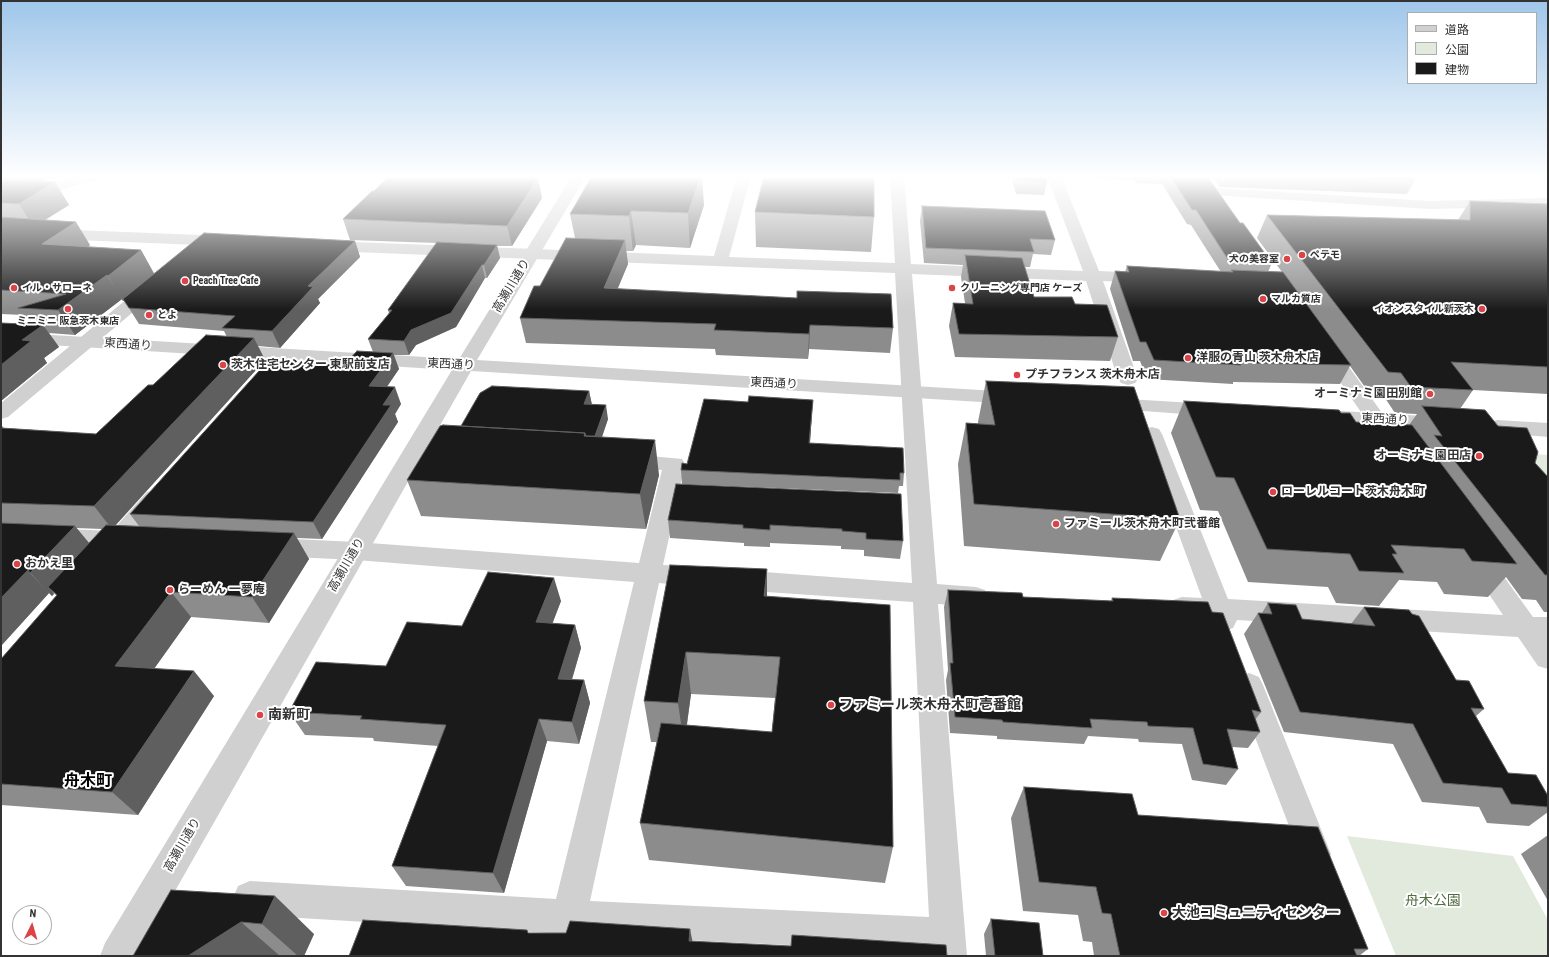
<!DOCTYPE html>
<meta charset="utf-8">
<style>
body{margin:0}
#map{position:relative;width:1549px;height:957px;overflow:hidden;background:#fff;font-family:"Roboto Condensed","Noto Sans JP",sans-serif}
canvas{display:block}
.frame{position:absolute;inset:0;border:2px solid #333;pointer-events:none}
.legend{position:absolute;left:1407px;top:12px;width:130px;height:72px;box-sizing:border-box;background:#fff;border:1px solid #adadad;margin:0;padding:5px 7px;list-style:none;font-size:12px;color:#333}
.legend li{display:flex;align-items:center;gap:8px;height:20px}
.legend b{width:20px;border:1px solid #adadad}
.north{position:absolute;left:12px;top:905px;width:40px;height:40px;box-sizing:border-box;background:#fff;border:1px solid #adadad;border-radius:50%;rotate:5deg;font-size:11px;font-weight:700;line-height:16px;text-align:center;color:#333}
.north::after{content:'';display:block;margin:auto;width:14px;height:18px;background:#db4446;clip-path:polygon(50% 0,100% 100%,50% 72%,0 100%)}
</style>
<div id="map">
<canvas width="1549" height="957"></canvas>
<div class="frame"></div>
<ul class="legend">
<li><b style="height:5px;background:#d0d0d0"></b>道路</li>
<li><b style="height:11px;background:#e2e9dd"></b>公園</li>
<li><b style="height:11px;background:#1a1a1a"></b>建物</li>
</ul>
<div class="north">N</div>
</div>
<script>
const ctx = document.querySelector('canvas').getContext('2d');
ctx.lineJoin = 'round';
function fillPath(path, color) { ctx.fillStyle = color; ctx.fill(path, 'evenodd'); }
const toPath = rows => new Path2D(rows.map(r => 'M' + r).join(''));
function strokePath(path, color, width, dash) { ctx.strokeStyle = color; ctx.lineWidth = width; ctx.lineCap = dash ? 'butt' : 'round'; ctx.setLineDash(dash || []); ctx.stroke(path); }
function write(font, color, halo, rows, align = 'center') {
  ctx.font = font + ' "Roboto Condensed","Noto Sans JP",sans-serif'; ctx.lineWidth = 4; ctx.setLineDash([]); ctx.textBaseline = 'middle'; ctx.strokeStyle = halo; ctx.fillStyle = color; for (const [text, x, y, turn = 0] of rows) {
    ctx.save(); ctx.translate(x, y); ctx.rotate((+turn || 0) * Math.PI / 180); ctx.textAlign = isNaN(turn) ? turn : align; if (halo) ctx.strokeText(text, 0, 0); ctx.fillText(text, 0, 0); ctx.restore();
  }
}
const green = toPath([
 [1512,452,1548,455,1548,500],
 [1347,836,1513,856,1548,920,1548,956,1396,956]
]);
const minor = toPath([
 [79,176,101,176,99,179,1,207,1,199,79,176],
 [737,176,751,176,729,257,895,263,890,176,904,176,911,264,1083,271,1047,176,1061,176,1099,271,1142,273,1148,275,1150,278,1148,281,1142,283,1103,281,1138,379,1135,383,1128,385,1121,383,1118,379,1086,281,912,274,937,584,976,587,985,590,989,597,985,604,976,607,938,604,967,956,931,956,931,952,582,935,578,956,542,956,548,933,250,915,238,910,233,898,238,886,250,881,556,899,634,582,356,560,272,556,264,553,260,547,264,541,272,538,356,542,639,563,662,470,621,466,618,461,621,456,629,454,682,459,685,464,663,565,698,567,707,570,710,577,707,584,698,587,659,583,590,901,929,917,913,602,737,590,728,587,725,580,728,573,737,570,912,583,895,273,328,251,323,249,320,246,323,243,328,241,714,256,737,176],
 [1216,188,1431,201,1548,198,1548,206,1431,209,1211,195,1209,192,1211,189,1216,188],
 [1,227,225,236,230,238,233,241,230,244,225,246,1,237,1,227],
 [151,283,157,284,159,288,157,292,8,417,1,419,1,403,145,284,151,283],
 [1327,344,1334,346,1395,431,1398,436,1395,441,1388,443,1381,441,1318,350,1320,346,1327,344],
 [1152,427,1159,429,1162,434,1228,599,1503,615,1468,563,1471,556,1480,554,1489,556,1533,617,1548,617,1548,669,1538,666,1518,637,1237,620,1233,628,1224,631,1215,628,1210,619,1182,617,1173,614,1169,607,1173,600,1182,597,1202,598,1142,434,1145,429,1152,427],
 [155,490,163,492,166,498,133,538,130,546,125,548,118,555,110,558,102,555,99,548,1,544,1,526,112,531,147,492,155,490],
 [1249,673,1259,677,1263,685,1331,854,1326,865,1315,870,1304,865,1235,685,1239,677,1249,673]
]);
const tertiary = toPath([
 [572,176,586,176,477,360,1014,392,1021,394,1024,398,1021,402,1014,404,471,371,138,956,100,956,105,943,452,370,1,342,1,332,459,359,572,176],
 [1110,398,1211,404,1218,406,1221,410,1218,414,1211,416,1103,408,1100,404,1103,400,1110,398],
 [1324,410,1441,417,1448,418,1451,423,1448,428,1441,429,1317,420,1314,416,1317,412,1324,410],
 [1497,420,1548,423,1548,437,1490,432,1487,427,1490,422,1497,420]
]);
const wall = toPath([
 [1,176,60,176,41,181,55,182,69,205,44,220,90,245,88,247,141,250,154,273,355,241,360,257,318,299,320,303,280,348,258,346,265,360,116,525,139,526,130,514,338,365,345,364,373,352,368,339,389,313,388,310,437,243,350,240,343,219,374,191,389,176,506,176,505,177,542,198,512,246,497,246,500,258,487,278,485,278,456,327,416,345,409,355,394,355,399,369,387,387,401,404,395,414,398,422,322,539,297,538,309,559,269,623,191,617,154,669,214,696,138,815,1,805,1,659,57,596,54,593,52,596,49,593,1,646,1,425,4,428,96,434,153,385,227,337,224,331,139,324,124,300,123,301,122,299,75,335,49,333,59,347,44,358,47,363,1,401,1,323,30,324,24,315,1,314],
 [76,528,102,529,89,543],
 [1011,176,1046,176,1047,182,1044,195,1016,194],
 [1062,176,1207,176,1240,223,1272,263,1268,272,1282,272,1257,238,1267,215,1458,220,1470,201,1548,204,1548,394,1473,390,1460,409,1498,426,1535,463,1548,477,1548,612,1544,612,1536,600,1522,599,1506,577,1488,597,1444,594,1437,582,1399,580,1379,606,1336,603,1328,587,1248,582,1218,511,1200,510,1171,433,1184,401,1341,413,1356,422,1409,425,1417,414,1395,413,1385,398,1372,397,1350,366,1340,384,1233,382,1233,384,1147,379,1140,361,1133,361,1110,289,1115,271,1125,272,1127,266,1221,272,1191,225,1187,224,1162,184,1136,183,1134,180,1063,177],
 [1212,176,1410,176,1415,180,1407,194,1220,187],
 [704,205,690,248,636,245,633,251,626,251,628,264,617,289,893,328,890,353,809,349,808,359,716,355,715,349,526,343,520,318,540,286,575,238,570,214],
 [922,206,1055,240,1051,255,1033,254,1030,267,1025,267,1034,297,1075,304,1118,337,1110,361,955,357,949,326,953,303,965,303,961,277,963,265,924,263,920,221],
 [755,212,874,217,871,252,756,247],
 [986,381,1180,519,1160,561,964,546,958,464,966,423,978,424,978,422],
 [589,391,592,405,608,419,602,437,659,475,646,529,421,516,407,480,461,426],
 [812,413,810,443,904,473,903,486,899,486,898,493,682,484,681,470],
 [676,484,903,541,900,559,864,556,864,550,841,549,841,546,770,543,770,547,744,546,744,543,670,538,668,520],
 [670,565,767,596,893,847,885,883,649,860,640,823,657,742,651,742,644,701],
 [691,694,775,698,772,732,687,725],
 [948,590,1023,597,1111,601,1112,598,1212,612,1261,712,1255,720,1260,732,1248,748,1232,747,1238,769,1226,785,1192,780,1182,744,1139,742,1138,739,1088,736,1084,744,997,739,997,736,950,733,946,680,948,670,944,607],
 [561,601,552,623,575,625,581,648,572,680,584,680,590,703,579,744,547,741,504,893,406,886,392,866,438,746,374,741,373,738,305,735,289,712,386,666,462,626],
 [1268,603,1302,619,1351,624,1364,607,1412,614,1456,680,1484,709,1476,716,1508,773,1548,796,1548,812,1529,826,1487,823,1479,807,1422,802,1393,744,1284,732,1244,634,1258,613,1262,613],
 [1024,787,1138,815,1368,949,1359,956,1094,956,1092,942,1083,941,1078,915,1023,911,1011,818],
 [1548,835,1548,901,1521,854],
 [171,890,314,934,304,956,133,956],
 [991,919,1043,956,986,956,984,934]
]);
const shadedWall = toPath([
 [1,176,60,176,1,192],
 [486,176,506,176,491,196],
 [701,176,702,176,704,205,690,248,688,213],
 [538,178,542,198,512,246,507,226],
 [55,182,69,205,34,227,19,204],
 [631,211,636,245,633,251,629,216],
 [76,222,90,245,57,268,42,244],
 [625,240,628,264,608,312,604,288],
 [355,241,360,257,318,299,320,303,280,348,272,331,308,286],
 [497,245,500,258,487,278,484,265],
 [141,250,154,274,123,301,108,276],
 [482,265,485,278,456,327,416,345,409,355,404,341,411,330],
 [107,275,122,299,75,335,58,310],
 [43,325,59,347,44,358,47,363,1,401,1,365,22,340],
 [810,325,809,349,808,359,809,334],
 [254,338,265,360,112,529,94,506],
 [393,353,399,369,376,402,369,386],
 [395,387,401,404,395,414,398,422,322,539,313,522,383,405],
 [589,391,592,405,584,404],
 [813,400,812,413,809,456,809,443],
 [606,405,608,419,597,451,595,437],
 [655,440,659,475,646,529,640,494],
 [75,526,94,549,48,587,54,594,52,596,30,573],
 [294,533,309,559,269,623,252,597],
 [767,569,767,612,764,596],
 [28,570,49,593,1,646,1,598],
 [554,578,561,601,544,646,536,622],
 [171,592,191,617,138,691,115,666],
 [575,625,581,648,565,702,558,679],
 [686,652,691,694,684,744,678,703],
 [194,671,214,696,138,815,112,792],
 [584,680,590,703,579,744,572,722],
 [539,719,547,741,504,893,493,873],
 [275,896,314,934,304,956,298,956,262,924],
 [241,922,280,956,188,956],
 [690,929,695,954,689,941]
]);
const building = toPath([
 [389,176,486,176,486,177,538,178,507,226,343,219,372,191,374,191,389,176],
 [592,176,701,176,688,213,631,211,629,216,570,214,592,176],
 [764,176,874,176,874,217,755,212,764,176],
 [1017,176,1045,176,1047,182,1019,180,1017,176],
 [1170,176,1207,176,1240,223,1243,223,1272,263,1229,261,1196,210,1192,210,1170,176],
 [1306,176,1410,176,1415,180,1306,176],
 [8,180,55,182,19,204,1,203,1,182,8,180],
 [1470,201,1548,204,1548,367,1451,362,1473,390,1411,387,1401,373,1388,372,1267,215,1470,220,1470,201],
 [922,206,1045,211,1055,240,1030,239,1034,252,926,248,922,206],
 [1,217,76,222,42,244,141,250,108,276,107,275,58,310,18,308,66,294,1,290,1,217],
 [204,233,355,241,308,286,313,287,272,331,222,328,235,316,129,308,123,299,204,233],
 [566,238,625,240,604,288,797,298,797,291,891,294,893,328,810,325,809,334,714,330,716,324,520,318,534,286,540,286,566,238],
 [437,242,497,245,484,265,482,265,451,313,411,330,404,341,368,339,392,310,388,310,437,242],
 [965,255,1022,258,1034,297,1072,297,1075,304,1107,305,1118,337,959,334,953,303,973,304,965,255],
 [1127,266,1233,272,1231,270,1283,272,1351,365,1240,363,1241,365,1154,360,1146,342,1140,342,1115,271,1129,272,1127,266],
 [1,323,43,325,22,340,31,341,1,365,1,323],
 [206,335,254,338,94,506,1,503,1,428,96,434,148,385,153,385,206,335],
 [357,351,393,353,369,386,395,387,383,405,391,405,313,522,130,514,268,361,338,365,345,364,357,351],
 [986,381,1134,387,1180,519,974,504,966,423,995,425,986,381],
 [492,386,589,391,584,404,606,405,595,436,586,436,585,433,461,426,480,393,492,386],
 [749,396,813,400,809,443,903,448,904,473,900,473,900,480,681,470,682,463,687,464,704,399,748,402,749,396],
 [1184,401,1339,410,1341,413,1350,413,1356,422,1412,425,1517,564,1472,561,1464,549,1391,545,1397,554,1392,554,1404,573,1359,571,1350,554,1267,549,1234,478,1216,477,1184,401],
 [1422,406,1485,410,1498,426,1527,428,1538,452,1535,463,1548,477,1548,575,1545,575,1434,435,1442,436,1422,406],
 [443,425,585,433,584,436,655,440,640,494,407,480,440,426,443,425],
 [676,484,901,494,903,541,866,539,866,533,842,531,842,529,770,525,770,530,743,528,743,525,668,520,676,484],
 [1,523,75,526,30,573,28,570,1,598,1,523],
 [106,525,294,533,252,597,171,592,115,666,194,671,112,792,1,784,1,659,57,595,48,587,106,525],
 [670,565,767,569,764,596,890,605,893,847,640,823,661,723,772,732,780,657,686,652,678,703,644,701,670,565],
 [488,572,554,578,536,622,575,625,558,679,584,680,572,722,539,719,493,873,392,866,446,725,360,719,362,716,289,712,316,662,386,666,407,622,462,626,488,572],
 [948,590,1022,593,1023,597,1113,601,1112,598,1208,602,1212,612,1223,613,1261,712,1252,710,1260,732,1227,729,1238,769,1203,764,1193,728,1148,726,1147,722,1090,719,1092,728,1003,722,1002,720,955,717,950,663,953,663,948,590],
 [1268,603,1296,605,1302,619,1375,626,1364,607,1409,610,1412,614,1419,616,1456,680,1469,681,1484,709,1471,708,1508,773,1536,775,1548,796,1548,807,1511,804,1502,788,1443,783,1413,724,1300,712,1258,613,1272,614,1268,603],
 [1024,787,1132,794,1138,815,1318,827,1368,949,1354,949,1357,956,1120,956,1111,914,1102,913,1096,887,1039,882,1024,787],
 [171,890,275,896,262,924,241,922,188,956,133,956,171,890],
 [991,919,1039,923,1043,956,995,956,991,919],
 [363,920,527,930,528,933,566,933,570,921,690,929,689,941,791,946,792,935,946,945,947,956,349,956,363,920]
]);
const markers = [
 [1302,255,4,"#db4446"],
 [1287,259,4,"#db4446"],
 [185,281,4,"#db4446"],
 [14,288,4,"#db4446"],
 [952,288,4,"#db4446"],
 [1263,299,4,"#db4446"],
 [68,309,4,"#db4446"],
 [1482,309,4,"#db4446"],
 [149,315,4,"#db4446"],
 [1188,358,4,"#db4446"],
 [223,365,4,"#db4446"],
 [1017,375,4,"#db4446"],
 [1430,394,4,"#db4446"],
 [1479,456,4,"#db4446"],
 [1273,492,4,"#db4446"],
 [1056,524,4,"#db4446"],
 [17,564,4,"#db4446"],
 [170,590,4,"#db4446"],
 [831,705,4,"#db4446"],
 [260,715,4,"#db4446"],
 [1164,913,4,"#db4446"]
];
const farPoinames = [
 ["ペテモ",1310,255],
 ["犬の美容室",1279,259,"right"],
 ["Peach Tree Cafe",193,281],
 ["イル・サローネ",22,288],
 ["クリーニング専門店 ケーズ",960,288],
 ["マルカ質店",1271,299],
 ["イオンスタイル新茨木",1474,309,"right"],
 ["とよ",157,315],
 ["ミニミニ 阪急茨木東店",68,321,"center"]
];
const streetNames = [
 ["高瀬川通り",512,286,-59],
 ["東西通り",128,345,4],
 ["東西通り",451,365,3],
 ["東西通り",774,384,3],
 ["東西通り",1385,420,3],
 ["高瀬川通り",347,565,-60],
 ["高瀬川通り",183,845,-60]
];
const poiNames = [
 ["洋服の青山 茨木舟木店",1196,358],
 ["茨木住宅センター 東駅前支店",231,365],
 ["プチフランス 茨木舟木店",1025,375],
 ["オーミナミ園田別館",1422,394,"right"],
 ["オーミナミ園田店",1471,456,"right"],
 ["ローレルコート茨木舟木町",1281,492],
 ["ファミール茨木舟木町弐番館",1064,524],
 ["おかえ里",25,564],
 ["らーめん 一夢庵",178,590]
];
const nearPoinames = [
 ["ファミール茨木舟木町壱番館",839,705],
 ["南新町",268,715],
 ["大池コミュニティセンター",1172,913]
];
const nearParknames = [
 ["舟木公園",1433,901]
];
const nearNeighbourhoodnames = [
 ["舟木町",88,782]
];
fillPath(green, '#e2e9dd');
fillPath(minor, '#d0d0d0');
fillPath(tertiary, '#d0d0d0');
fillPath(wall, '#8c8c8c');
fillPath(shadedWall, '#5f5f5f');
fillPath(building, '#1a1a1a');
strokePath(building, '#5f5f5f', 1);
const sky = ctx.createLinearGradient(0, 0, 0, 310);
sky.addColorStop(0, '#9fc6ea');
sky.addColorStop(0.57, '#fff');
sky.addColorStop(1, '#ffffff00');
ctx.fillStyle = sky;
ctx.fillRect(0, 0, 1549, 310);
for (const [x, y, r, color] of markers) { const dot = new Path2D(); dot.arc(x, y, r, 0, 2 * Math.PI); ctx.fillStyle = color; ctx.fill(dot); strokePath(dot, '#fff', 1.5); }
write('bold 10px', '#333', '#fff', farPoinames, 'left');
write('12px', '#333', '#fff', streetNames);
write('bold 12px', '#333', '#fff', poiNames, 'left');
write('bold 14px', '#333', '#fff', nearPoinames, 'left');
write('14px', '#536d42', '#fff', nearParknames);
write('bold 16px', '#000', '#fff', nearNeighbourhoodnames);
</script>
